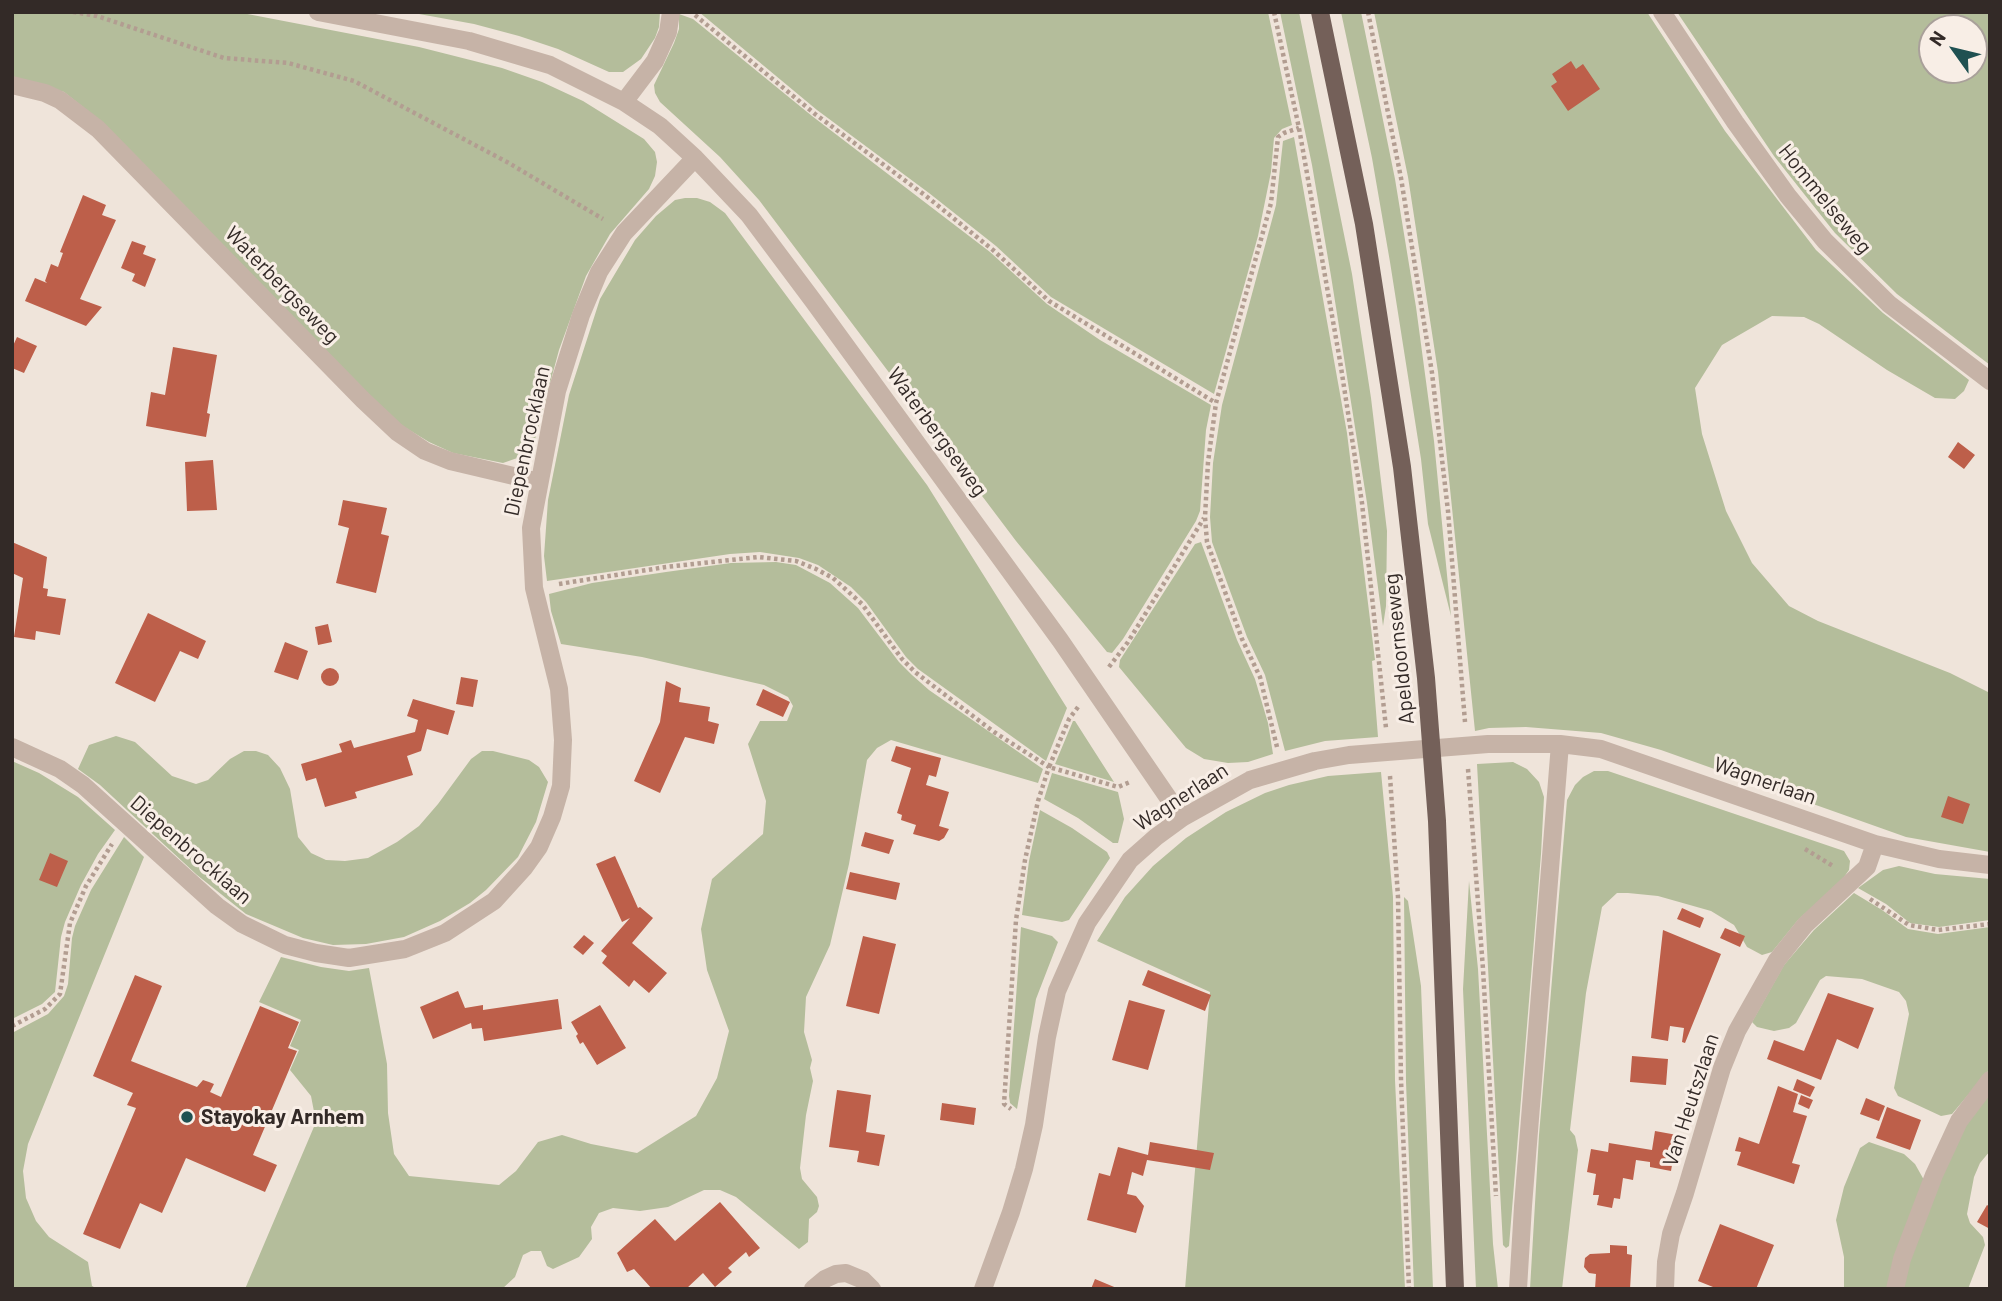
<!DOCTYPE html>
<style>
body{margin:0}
#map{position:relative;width:2002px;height:1301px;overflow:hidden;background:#efe4da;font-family:Barlow,sans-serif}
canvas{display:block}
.frame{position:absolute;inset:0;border:14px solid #332a27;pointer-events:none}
.north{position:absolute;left:1918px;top:14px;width:70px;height:70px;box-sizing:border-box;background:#f8eee6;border:2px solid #a9a09a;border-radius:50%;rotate:304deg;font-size:19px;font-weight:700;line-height:28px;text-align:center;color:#332a27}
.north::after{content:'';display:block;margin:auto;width:24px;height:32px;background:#1f5152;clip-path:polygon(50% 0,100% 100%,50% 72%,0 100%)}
</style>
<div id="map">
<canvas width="2002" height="1301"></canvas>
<div class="frame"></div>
<div class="north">N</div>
</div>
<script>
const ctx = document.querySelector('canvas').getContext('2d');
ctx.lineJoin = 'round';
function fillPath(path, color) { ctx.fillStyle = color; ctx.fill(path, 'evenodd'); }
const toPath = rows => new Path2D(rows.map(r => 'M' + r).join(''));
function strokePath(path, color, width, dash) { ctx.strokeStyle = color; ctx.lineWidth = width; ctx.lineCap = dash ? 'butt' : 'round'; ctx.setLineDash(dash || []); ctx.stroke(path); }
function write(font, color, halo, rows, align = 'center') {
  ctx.font = font + ' Barlow,sans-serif'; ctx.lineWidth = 6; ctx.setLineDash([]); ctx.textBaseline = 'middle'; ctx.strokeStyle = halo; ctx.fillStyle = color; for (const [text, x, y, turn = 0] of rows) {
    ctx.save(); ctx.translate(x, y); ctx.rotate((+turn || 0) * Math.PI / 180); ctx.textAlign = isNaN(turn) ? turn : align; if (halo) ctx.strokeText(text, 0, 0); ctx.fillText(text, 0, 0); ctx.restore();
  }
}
const green = toPath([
 [12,12,237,12,419,47,502,68,542,82,583,101,644,139,655,152,657,162,655,176,649,189,610,234,586,276,559,350,533,447,523,456,503,463,453,453,429,442,401,425,384,411,103,123,64,92,12,77],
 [408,12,660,12,659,27,655,38,641,59,623,72,609,72,558,49,519,36,474,24],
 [699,12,1268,12,1292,125,1282,129,1274,138,1271,172,1258,236,1214,394,1051,297,996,246,929,193,817,110],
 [1280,12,1299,12,1352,274,1371,398,1387,531,1386,606,1383,626,1367,503,1331,276,1312,165],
 [1341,12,1361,12,1395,179,1416,307,1434,441,1451,616,1428,524,1421,459,1390,262,1372,158],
 [1374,12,1647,12,1725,131,1816,250,1883,313,1969,380,1964,391,1955,399,1935,398,1887,370,1819,324,1804,317,1772,316,1722,345,1695,388,1702,434,1726,511,1752,563,1789,606,1818,621,1950,673,1990,693,1990,852,1906,837,1661,750,1601,733,1526,727,1489,728,1475,731,1438,372,1408,177],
 [1677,12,1990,12,1990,365,1897,294,1835,233,1774,156],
 [1932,28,1974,28,1974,70,1932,70],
 [679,14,693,19,812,116,990,252,1047,304,1100,340,1211,405,1206,430,1200,511,1196,521,1123,639,1112,653,1107,652,1016,541,759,200,720,157,660,102,655,93,654,85,674,43,679,29],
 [1294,137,1347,433,1375,660,1372,661,1378,737,1325,741,1285,751,1265,675,1247,637,1212,542,1210,517,1213,463,1222,405,1276,205,1283,141],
 [685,198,697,198,710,202,725,213,927,485,1067,708,1046,761,918,669,906,657,866,602,851,587,818,565,799,558,760,552,730,554,547,581,544,556,548,500,569,395,600,299,635,240,656,216,675,200],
 [1201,542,1237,640,1255,679,1268,723,1273,754,1248,762,1228,763,1204,759,1186,748,1119,667,1120,660,1195,544],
 [776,562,796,565,830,583,858,608,899,662,912,675,929,690,1043,769,1038,783,891,740,877,748,867,760,849,864,830,945,806,997,804,1032,812,1060,810,1068,813,1081,806,1115,800,1168,802,1179,817,1197,819,1206,817,1212,809,1219,808,1242,799,1249,736,1197,720,1190,704,1190,668,1207,640,1211,613,1208,599,1213,591,1227,592,1239,579,1257,553,1269,547,1266,541,1251,531,1251,523,1255,515,1277,502,1289,245,1289,316,1122,311,1096,290,1070,299,1050,290,1046,301,1020,259,1002,281,957,321,967,349,971,369,968,387,1064,388,1113,394,1154,409,1176,499,1185,516,1171,538,1142,562,1135,591,1144,637,1153,696,1116,717,1078,729,1031,707,970,701,929,712,879,763,834,766,801,748,744,760,721,787,721,793,706,788,697,764,685,642,657,561,644,551,611,549,594,592,583,666,572,731,563],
 [1073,721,1075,721,1114,782,1055,764],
 [116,736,135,742,172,776,196,784,208,780,230,759,244,751,256,751,268,755,280,768,290,789,298,837,311,853,326,860,345,861,368,858,397,842,419,826,438,804,471,759,482,751,493,751,529,760,539,767,548,782,536,822,518,857,486,890,470,903,440,921,404,937,366,944,333,945,303,938,246,914,197,875,100,785,78,769,89,745],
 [12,761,39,773,78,797,115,830,98,854,81,885,65,922,61,937,55,992,42,1004,12,1019],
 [1513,762,1527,769,1539,782,1544,797,1541,854,1509,1246,1506,1248,1503,1245,1477,764],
 [1594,771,1608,771,1844,851,1850,861,1849,870,1842,880,1798,920,1772,952,1762,955,1747,947,1734,925,1711,911,1658,896,1628,893,1617,893,1602,907,1586,993,1570,1130,1575,1136,1578,1150,1562,1289,1530,1289,1539,1135,1567,800,1575,785,1583,777],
 [1381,772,1393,897,1395,1080,1405,1289,1185,1289,1210,992,1097,941,1125,897,1153,866,1186,838,1226,812,1265,793,1289,785,1328,776],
 [1052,773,1118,792,1124,819,1118,843,1113,843,1078,818,1044,799],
 [1040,810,1072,828,1107,852,1110,858,1069,920,1062,922,1022,915,1029,861],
 [124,837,144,857,28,1144,23,1171,26,1198,36,1221,49,1237,88,1262,92,1286,98,1289,12,1289,12,1033,48,1014,64,996,68,984,72,938,75,926,91,890],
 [1899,866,1935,874,1990,879,1990,920,1939,927,1910,923,1886,904,1858,888,1883,870],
 [1469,881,1478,969,1493,1244,1498,1289,1476,1289,1463,989],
 [1854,893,1882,910,1908,929,1938,934,1990,927,1990,1069,1952,1114,1941,1116,1898,1096,1894,1088,1909,1014,1906,1001,1899,992,1862,979,1826,976,1820,980,1796,1023,1789,1028,1774,1031,1757,1027,1752,1022,1784,965,1814,930],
 [1404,897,1408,901,1421,986,1433,1289,1414,1289,1406,1082],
 [1021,927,1052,936,1058,942,1036,999,1017,1109,1010,1103,1009,1096],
 [1990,1091,1990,1151,1980,1163,1974,1177,1967,1214,1970,1223,1983,1237,1985,1245,1968,1289,1902,1289,1909,1262,1941,1179,1965,1124],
 [1869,1142,1904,1154,1915,1164,1924,1180,1895,1255,1887,1289,1844,1289,1844,1257,1836,1220,1844,1187,1860,1148]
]);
const building = toPath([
 [1571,61,1576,69,1583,64,1600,89,1568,111,1551,86,1557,82,1552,74],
 [83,195,106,205,102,215,116,220,80,299,102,307,86,326,25,301,35,278,47,283,45,281,51,264,58,267,63,253,60,252],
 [132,241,146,246,143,254,156,259,145,287,132,281,135,274,121,268],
 [17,337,37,346,24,373,12,368,12,348],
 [173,347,217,355,207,413,210,414,206,437,146,426,151,392,165,395],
 [1958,442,1975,455,1964,469,1948,457],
 [213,460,217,510,187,511,185,462],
 [343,500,387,508,381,534,389,536,376,593,336,583,349,528,338,525],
 [12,542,47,557,43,588,48,589,47,596,66,599,60,635,36,631,35,640,14,637,23,578,12,573],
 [148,613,206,641,198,659,180,651,155,702,115,683],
 [328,624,332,642,318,645,315,627],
 [285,642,308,651,298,680,274,672],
 '321 677a9 9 0 1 1 18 0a9 9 0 1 1-18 0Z',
 [461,677,478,680,473,707,456,704],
 [666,681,681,688,679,702,710,707,708,721,719,724,714,744,685,737,660,793,634,781,660,722],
 [763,689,790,702,783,717,756,705],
 [413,699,455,711,448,735,427,729,421,751,407,756,413,775,355,792,357,798,325,807,316,778,306,781,301,764,342,752,339,744,351,740,354,748,415,732,418,720,407,716],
 [896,746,941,758,936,777,929,775,926,785,949,792,939,826,949,829,944,838,939,841,913,834,916,825,901,820,902,815,897,813,911,768,891,761],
 [1948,796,1970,804,1963,824,1941,817],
 [865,832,894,840,889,854,861,846],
 [50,853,68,861,57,887,39,880],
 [615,856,638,908,640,907,653,918,632,943,667,973,649,993,634,980,629,987,602,963,607,956,601,951,630,918,622,922,596,864],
 [850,872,900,883,896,900,846,889],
 [1682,908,1704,918,1700,928,1677,919],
 [1725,928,1745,936,1740,947,1720,938],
 [1663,930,1721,954,1685,1043,1682,1042,1684,1028,1670,1026,1668,1041,1651,1038],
 [584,935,594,943,583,955,573,947],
 [863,936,896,944,879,1014,846,1006],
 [1148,970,1211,995,1205,1011,1142,985],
 [135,975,162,986,131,1061,197,1087,203,1080,209,1082,214,1084,210,1092,221,1097,260,1006,299,1022,288,1048,297,1051,253,1155,277,1165,265,1192,186,1158,162,1213,140,1203,120,1249,83,1234,136,1108,127,1105,133,1093,93,1076],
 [458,991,465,1008,483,1005,483,1010,558,999,562,1029,484,1041,482,1028,472,1029,471,1023,433,1039,420,1007],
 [1828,993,1874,1008,1858,1049,1837,1039,1821,1080,1767,1059,1774,1040,1804,1051],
 [1129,1000,1165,1010,1148,1070,1112,1060],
 [600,1005,626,1048,597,1065,583,1042,580,1044,576,1036,578,1034,571,1022],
 [1632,1056,1668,1059,1666,1085,1630,1082],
 [1797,1079,1815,1087,1810,1097,1793,1090],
 [1778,1086,1798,1094,1793,1112,1807,1116,1792,1163,1800,1165,1794,1184,1737,1165,1741,1152,1735,1151,1739,1137,1759,1144],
 [837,1090,871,1095,866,1132,885,1135,879,1166,857,1162,859,1151,829,1147],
 [1801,1095,1813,1100,1809,1109,1798,1104],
 [1866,1098,1885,1106,1879,1121,1860,1114],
 [942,1103,976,1108,974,1125,940,1120],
 [1887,1107,1921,1120,1910,1150,1876,1138],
 [1655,1131,1677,1135,1671,1171,1650,1167,1650,1162,1636,1160,1633,1180,1623,1178,1620,1199,1614,1198,1612,1208,1597,1205,1599,1195,1593,1195,1596,1174,1587,1172,1591,1149,1608,1152,1609,1143,1652,1150],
 [1150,1142,1214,1153,1210,1170,1147,1160,1143,1176,1132,1172,1127,1194,1136,1196,1144,1206,1136,1233,1087,1220,1099,1173,1110,1176,1118,1147,1148,1155],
 [720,1202,760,1248,749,1257,746,1252,728,1268,732,1272,715,1287,703,1273,686,1289,652,1289,634,1269,627,1272,617,1253,655,1219,675,1241],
 [1987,1205,1990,1207,1990,1229,1977,1222],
 [1720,1224,1774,1245,1756,1289,1718,1289,1698,1281],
 [1610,1245,1627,1246,1627,1254,1632,1255,1630,1289,1595,1289,1596,1274,1589,1273,1584,1267,1585,1258,1590,1254,1610,1253],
 [1095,1279,1119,1289,1091,1289]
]);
const path = toPath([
 [73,12,97,16,224,58,288,63,354,81,507,162,603,219],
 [1274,12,1299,128,1340,361,1362,503,1386,728],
 [1368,12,1401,178,1432,373,1448,511,1465,722],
 [695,15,815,114,926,196,993,250,1049,301,1216,403],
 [559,584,666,567,758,557,796,561,816,569,833,578,862,604,902,659,915,672,994,732,1049,767,1038,801,1025,860,1016,920,1004,1104,1011,1109],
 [1109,667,1128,642,1204,518],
 [1078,707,1069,719,1049,767,1118,787,1130,782],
 [1277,747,1260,677,1242,639,1207,542,1205,517,1208,462,1216,403,1271,203,1278,137,1284,133,1299,128],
 [1468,769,1483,969,1496,1196],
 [1390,776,1398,897,1401,1080,1409,1289],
 [1805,849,1833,866],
 [1870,899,1909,925,1938,930,1990,924],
 [12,1026,45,1009,60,994,70,923,86,886,112,844]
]);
const minor = toPath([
 [318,12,469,41,550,65,624,102,660,126,695,158,749,215,814,302,1060,640,1182,818],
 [1662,12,1735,122,1788,196,1825,241,1889,304,1990,381],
 [12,85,45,93,60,100,98,129,363,400,397,432,425,451,450,461,539,482],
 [624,102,655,61,668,32,671,12],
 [12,747,60,769,83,785,217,906,242,924,285,945,316,953,349,958,405,949,445,933,494,901,524,868,539,847,552,817,561,786,563,740,559,689,534,588,531,528,557,391,581,315,599,272,624,233,695,158],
 [813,1289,825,1279,836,1274,846,1273,863,1280,872,1289],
 [983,1289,1011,1212,1024,1169,1034,1125,1047,1037,1057,991,1087,923,1130,860,1156,837,1182,818,1250,780,1315,761,1349,755,1488,744,1560,744,1601,749,1875,844,1939,859,1990,865],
 [1518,1289,1523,1206,1560,744],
 [1665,1289,1666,1262,1671,1234,1685,1193,1722,1068,1737,1031,1777,960,1805,925,1867,867,1875,844],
 [1895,1289,1902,1259,1934,1175,1959,1121,1990,1080]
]);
const major = toPath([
 [1320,12,1364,224,1402,467,1426,678,1437,821,1455,1289]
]);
const markers = [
 [187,1117,7,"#1f5152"]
];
const streetNames = [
 ["Hommelseweg",1825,199,51],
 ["Waterbergseweg",282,285,46],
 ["Waterbergseweg",937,432,54],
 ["Diepenbrocklaan",527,441,-78],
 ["Apeldoornseweg",1399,649,-96],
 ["Wagnerlaan",1765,781,19],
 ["Wagnerlaan",1181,797,-33],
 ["Diepenbrocklaan",191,850,41],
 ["Van Heutszlaan",1691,1100,-72]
];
const poiNames = [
 ["Stayokay Arnhem",201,1117]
];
fillPath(green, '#b4bd9b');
fillPath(building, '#bd5f4a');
strokePath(path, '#b29d91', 4.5, [3.5, 3.5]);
strokePath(minor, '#c6b3a7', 18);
strokePath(major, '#746059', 18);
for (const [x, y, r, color] of markers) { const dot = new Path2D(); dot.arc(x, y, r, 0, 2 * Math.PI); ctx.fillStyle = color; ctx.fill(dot); strokePath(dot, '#f8eee6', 2.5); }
write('21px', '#332a27', '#f8eee6', streetNames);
write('bold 21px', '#332a27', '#f8eee6', poiNames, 'left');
</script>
